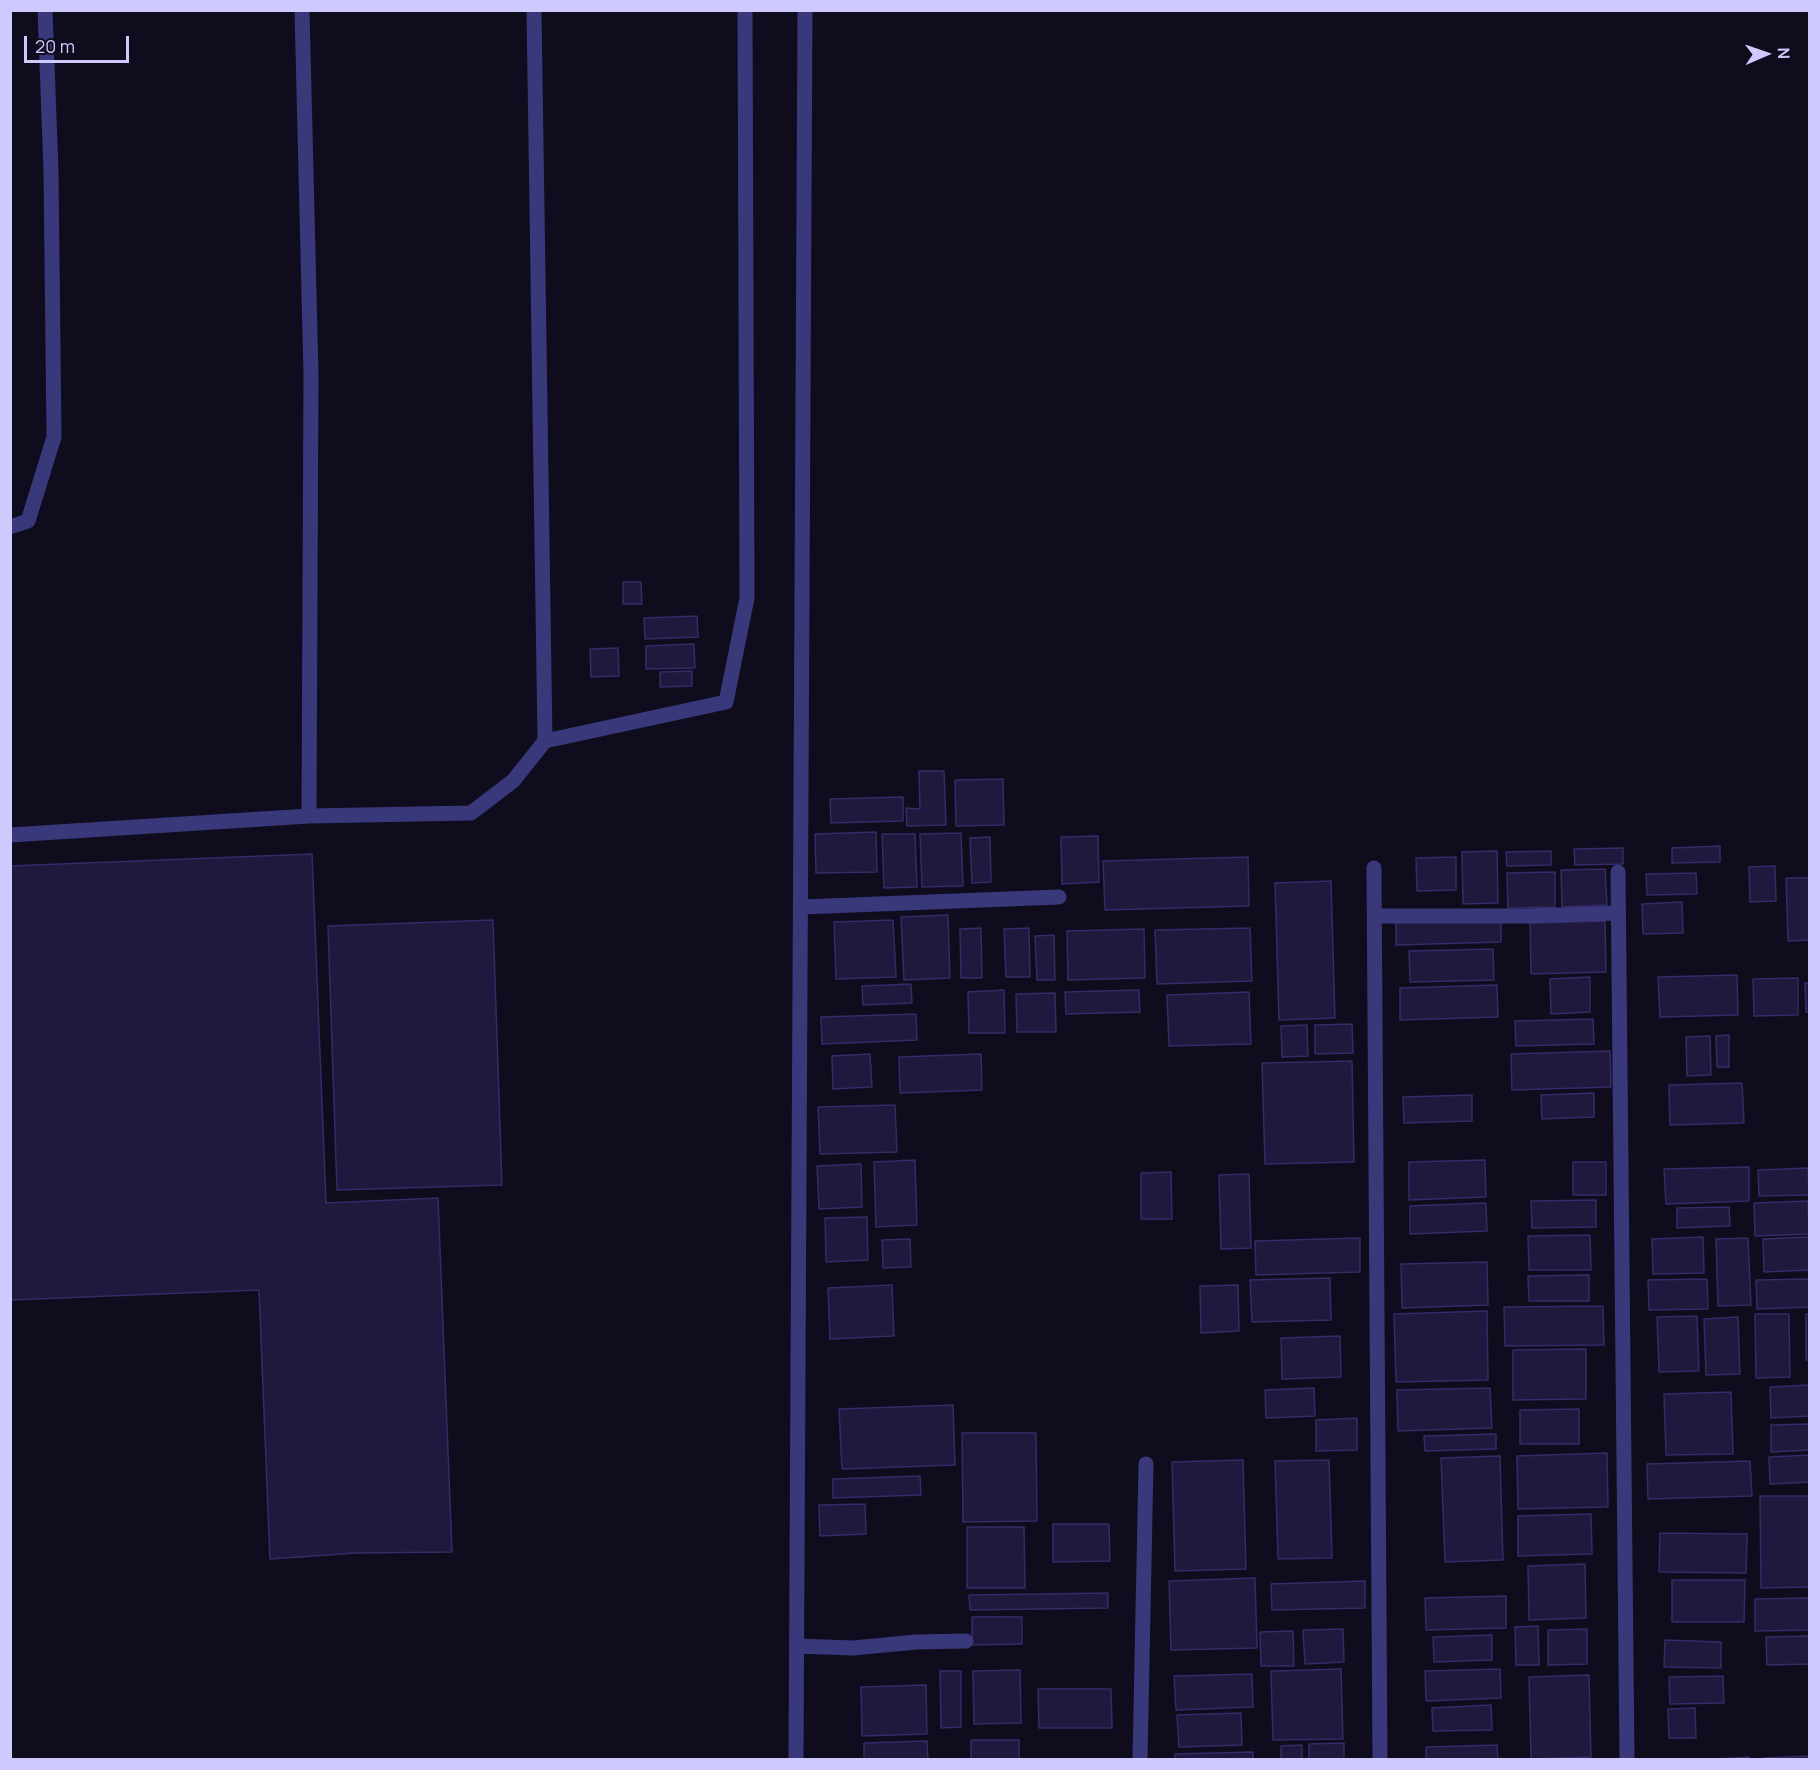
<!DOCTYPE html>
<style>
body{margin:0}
#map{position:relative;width:1820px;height:1770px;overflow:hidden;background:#0e0c1d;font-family:Manrope,sans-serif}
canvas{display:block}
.frame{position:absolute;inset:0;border:12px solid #cecafd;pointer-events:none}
.north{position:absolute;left:1736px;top:24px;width:60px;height:60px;-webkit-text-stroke:4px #0e0c1d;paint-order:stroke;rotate:88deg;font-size:16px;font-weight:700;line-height:24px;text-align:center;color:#cecafd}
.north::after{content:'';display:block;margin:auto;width:21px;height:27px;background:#cecafd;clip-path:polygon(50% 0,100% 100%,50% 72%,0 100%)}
.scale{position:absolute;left:24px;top:36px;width:105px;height:27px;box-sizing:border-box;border:3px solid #cecafd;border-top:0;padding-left:8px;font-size:18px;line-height:21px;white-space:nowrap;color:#cecafd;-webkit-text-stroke:4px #0e0c1d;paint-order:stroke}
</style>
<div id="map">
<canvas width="1820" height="1770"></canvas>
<div class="frame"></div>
<div class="north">N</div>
<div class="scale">20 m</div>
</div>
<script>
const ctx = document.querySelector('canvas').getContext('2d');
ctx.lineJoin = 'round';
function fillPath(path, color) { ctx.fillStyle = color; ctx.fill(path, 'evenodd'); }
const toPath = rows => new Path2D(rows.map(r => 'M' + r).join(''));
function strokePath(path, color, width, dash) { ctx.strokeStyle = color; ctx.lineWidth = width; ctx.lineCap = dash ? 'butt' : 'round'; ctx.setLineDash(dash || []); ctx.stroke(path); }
const building = toPath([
 [623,582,641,582,642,604,623,604,623,582],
 [697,616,698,637,645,639,644,618,697,616],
 [694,644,695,668,646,669,646,646,694,644],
 [618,648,619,676,591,677,590,649,618,648],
 [692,671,692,686,660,687,660,672,692,671],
 [919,771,944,771,946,825,907,826,906,808,920,809,919,771],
 [1003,779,1004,825,956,826,955,780,1003,779],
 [903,797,903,821,831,823,830,799,903,797],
 [876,832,877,872,816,873,815,834,876,832],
 [961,833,963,886,922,887,920,834,961,833],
 [882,834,915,834,917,887,884,888,882,834],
 [1098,836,1099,882,1062,884,1061,837,1098,836],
 [990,837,991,882,972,883,970,838,990,837],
 [1720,846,1720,862,1672,863,1672,848,1720,846],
 [1623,848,1623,864,1575,865,1574,849,1623,848],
 [1497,851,1498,903,1463,904,1462,852,1497,851],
 [1551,851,1551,865,1507,866,1506,852,1551,851],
 [312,854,326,1203,438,1198,452,1552,356,1553,270,1559,259,1290,10,1300,10,866,312,854],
 [1248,857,1249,906,1105,910,1103,861,1248,857],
 [1456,857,1456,890,1417,891,1416,858,1456,857],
 [1775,866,1776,901,1750,902,1749,867,1775,866],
 [1605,869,1607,905,1562,907,1561,870,1605,869],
 [1555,872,1555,907,1508,908,1507,873,1555,872],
 [1696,873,1697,894,1647,895,1646,874,1696,873],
 [1786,878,1810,878,1810,940,1788,941,1786,878],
 [1331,881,1335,1018,1279,1020,1275,883,1331,881],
 [1682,902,1683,933,1643,934,1642,904,1682,902],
 [948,915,950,978,904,980,901,917,948,915],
 [1501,919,1501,942,1396,945,1396,922,1501,919],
 [493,920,502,1185,337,1190,328,926,493,920],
 [893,920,896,977,836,979,834,922,893,920],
 [1605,921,1606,972,1531,974,1530,923,1605,921],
 [981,928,982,978,961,978,960,929,981,928],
 [1029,928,1030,977,1006,977,1004,929,1029,928],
 [1250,928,1252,981,1157,984,1155,930,1250,928],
 [1144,929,1145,978,1068,980,1067,931,1144,929],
 [1054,935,1055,980,1037,980,1035,936,1054,935],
 [1493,949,1494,980,1410,982,1409,951,1493,949],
 [1737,975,1738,1015,1660,1017,1658,977,1737,975],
 [1590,977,1590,1012,1551,1014,1550,979,1590,977],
 [1798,978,1798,1015,1754,1016,1753,979,1798,978],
 [1805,983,1810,983,1810,1012,1806,1012,1805,983],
 [911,984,912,1003,863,1005,862,986,911,984],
 [1497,985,1498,1017,1400,1020,1400,988,1497,985],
 [1004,990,1005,1033,969,1033,968,992,1004,990],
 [1139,990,1140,1012,1066,1014,1065,992,1139,990],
 [1249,992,1251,1044,1169,1046,1167,995,1249,992],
 [1055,993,1056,1032,1017,1032,1016,994,1055,993],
 [916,1014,917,1040,822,1044,821,1017,916,1014],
 [1593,1019,1594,1044,1516,1046,1515,1021,1593,1019],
 [1352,1024,1353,1053,1315,1054,1315,1025,1352,1024],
 [1307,1025,1308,1056,1282,1057,1281,1026,1307,1025],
 [1729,1035,1729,1067,1717,1067,1716,1036,1729,1035],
 [1710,1036,1711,1075,1687,1076,1686,1037,1710,1036],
 [1610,1051,1611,1087,1512,1090,1511,1054,1610,1051],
 [870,1054,872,1087,833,1089,832,1056,870,1054],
 [981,1054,982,1090,900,1093,899,1057,981,1054],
 [1352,1061,1354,1162,1265,1164,1262,1063,1352,1061],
 [1742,1083,1744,1123,1670,1125,1669,1085,1742,1083],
 [1594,1093,1594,1117,1542,1119,1541,1095,1594,1093],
 [1472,1095,1472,1121,1404,1123,1403,1097,1472,1095],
 [895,1105,897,1152,820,1154,818,1107,895,1105],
 [915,1160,917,1225,876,1227,874,1162,915,1160],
 [1485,1160,1486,1197,1409,1200,1409,1162,1485,1160],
 [1573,1162,1606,1162,1606,1195,1573,1195,1573,1162],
 [861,1164,862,1207,819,1209,817,1166,861,1164],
 [1749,1167,1749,1201,1666,1204,1664,1169,1749,1167],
 [1808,1168,1809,1195,1759,1196,1758,1170,1808,1168],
 [1171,1172,1172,1219,1141,1219,1141,1173,1171,1172],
 [1249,1174,1251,1248,1221,1249,1219,1175,1249,1174],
 [1596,1200,1596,1227,1532,1228,1531,1201,1596,1200],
 [1808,1201,1809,1234,1755,1236,1754,1203,1808,1201],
 [1486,1203,1487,1231,1410,1234,1410,1206,1486,1203],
 [1729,1207,1730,1226,1677,1228,1677,1208,1729,1207],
 [867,1217,868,1260,826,1262,825,1218,867,1217],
 [1590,1235,1591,1270,1529,1270,1528,1236,1590,1235],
 [1703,1237,1704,1273,1653,1274,1652,1239,1703,1237],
 [1810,1237,1810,1270,1764,1272,1763,1239,1810,1237],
 [1360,1238,1360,1272,1256,1275,1255,1241,1360,1238],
 [1748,1238,1751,1305,1718,1306,1716,1239,1748,1238],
 [910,1239,911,1267,883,1268,882,1240,910,1239],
 [1487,1262,1488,1305,1402,1308,1401,1264,1487,1262],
 [1589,1275,1589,1301,1529,1301,1528,1276,1589,1275],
 [1330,1278,1331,1320,1252,1322,1250,1280,1330,1278],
 [1707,1279,1708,1309,1649,1310,1648,1280,1707,1279],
 [1810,1279,1810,1307,1757,1309,1756,1280,1810,1279],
 [892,1285,894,1336,830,1339,828,1288,892,1285],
 [1238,1285,1239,1331,1201,1333,1200,1286,1238,1285],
 [1603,1306,1604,1345,1505,1346,1504,1307,1603,1306],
 [1487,1311,1488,1380,1396,1382,1394,1314,1487,1311],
 [1755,1314,1789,1314,1790,1377,1756,1378,1755,1314],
 [1806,1314,1810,1314,1810,1360,1806,1360,1806,1314],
 [1697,1316,1699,1371,1659,1372,1657,1317,1697,1316],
 [1738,1317,1740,1374,1706,1375,1704,1319,1738,1317],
 [1340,1336,1341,1377,1282,1379,1281,1338,1340,1336],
 [1586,1349,1586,1399,1513,1400,1513,1350,1586,1349],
 [1809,1385,1810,1416,1771,1418,1770,1387,1809,1385],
 [1314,1388,1315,1416,1266,1418,1265,1390,1314,1388],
 [1490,1388,1492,1428,1398,1431,1397,1390,1490,1388],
 [1731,1392,1733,1454,1666,1455,1664,1394,1731,1392],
 [953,1405,955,1465,842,1469,839,1409,953,1405],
 [1579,1409,1579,1444,1520,1444,1520,1410,1579,1409],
 [1357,1418,1357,1450,1316,1451,1316,1420,1357,1418],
 [1810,1424,1810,1450,1771,1452,1771,1425,1810,1424],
 [962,1433,1036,1433,1037,1521,963,1522,962,1433],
 [1496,1434,1496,1449,1425,1451,1424,1436,1496,1434],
 [1607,1453,1608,1507,1518,1509,1517,1456,1607,1453],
 [1810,1455,1810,1482,1770,1484,1769,1457,1810,1455],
 [1500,1456,1503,1560,1445,1562,1441,1458,1500,1456],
 [1243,1460,1246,1569,1175,1571,1172,1462,1243,1460],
 [1329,1460,1332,1558,1278,1559,1275,1461,1329,1460],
 [1750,1461,1752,1496,1648,1499,1647,1464,1750,1461],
 [920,1476,921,1495,833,1498,833,1479,920,1476],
 [1760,1496,1809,1496,1810,1587,1761,1588,1760,1496],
 [865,1504,866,1534,820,1536,819,1505,865,1504],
 [1591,1514,1592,1554,1518,1556,1518,1516,1591,1514],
 [1053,1524,1109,1524,1110,1561,1053,1562,1053,1524],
 [967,1527,1024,1527,1025,1588,967,1588,967,1527],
 [1660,1533,1747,1534,1746,1573,1659,1572,1660,1533],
 [1585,1564,1586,1618,1529,1620,1528,1566,1585,1564],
 [1255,1578,1257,1648,1171,1650,1169,1581,1255,1578],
 [1672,1580,1745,1580,1744,1622,1672,1622,1672,1580],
 [1365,1581,1365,1608,1272,1610,1271,1584,1365,1581],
 [1108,1593,1108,1608,970,1610,969,1595,1108,1593],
 [1506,1596,1506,1628,1426,1630,1425,1598,1506,1596],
 [1810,1598,1810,1630,1755,1631,1755,1599,1810,1598],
 [972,1617,1022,1617,1022,1644,972,1645,972,1617],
 [1538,1626,1539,1665,1516,1665,1515,1627,1538,1626],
 [1343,1629,1344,1662,1305,1664,1303,1630,1343,1629],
 [1587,1629,1587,1664,1548,1665,1548,1630,1587,1629],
 [1293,1631,1294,1666,1261,1666,1260,1632,1293,1631],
 [1492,1635,1492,1660,1434,1662,1433,1637,1492,1635],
 [1810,1636,1810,1664,1767,1665,1766,1637,1810,1636],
 [1665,1640,1721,1642,1721,1668,1664,1667,1665,1640],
 [1341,1669,1343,1739,1273,1740,1271,1671,1341,1669],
 [1500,1669,1501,1698,1426,1701,1425,1671,1500,1669],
 [1020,1670,1021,1723,974,1724,973,1671,1020,1670],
 [940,1671,961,1671,961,1727,941,1728,940,1671],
 [1252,1674,1253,1707,1176,1710,1174,1676,1252,1674],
 [1589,1675,1591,1757,1531,1759,1529,1677,1589,1675],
 [1723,1676,1724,1703,1670,1704,1669,1677,1723,1676],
 [926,1685,927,1734,862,1736,861,1687,926,1685],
 [1038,1689,1111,1689,1112,1728,1039,1728,1038,1689],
 [1491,1705,1492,1730,1433,1731,1432,1708,1491,1705],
 [1695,1708,1696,1738,1669,1738,1668,1709,1695,1708],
 [1241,1713,1242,1745,1179,1747,1177,1715,1241,1713],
 [971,1740,1019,1740,1019,1760,971,1760,971,1740],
 [927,1741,928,1760,864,1760,864,1743,927,1741],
 [1344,1743,1344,1760,1309,1760,1309,1744,1344,1743],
 [1302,1745,1302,1760,1281,1760,1281,1746,1302,1745],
 [1497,1745,1498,1760,1426,1760,1426,1747,1497,1745],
 [1253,1752,1253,1760,1175,1760,1175,1754,1253,1752],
 [1810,1756,1810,1760,1763,1760,1763,1758,1810,1756],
 [1749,1757,1749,1760,1699,1760,1749,1757]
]);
const street = toPath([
 [302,10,311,375,309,816],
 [534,10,545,741],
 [10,527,28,521,54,437,51,171,45,10],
 [10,835,309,816,471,813,513,781,545,741,726,702,747,598,745,10],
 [1374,868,1380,1760],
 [1618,872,1627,1760],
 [801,907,1059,897],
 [1375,916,1527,916,1618,913],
 [797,1646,853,1648,916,1642,966,1641],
 [796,1760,805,10],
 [1140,1760,1146,1464]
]);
fillPath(building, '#1f193d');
strokePath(building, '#362b68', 1.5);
strokePath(street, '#39387b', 15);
</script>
